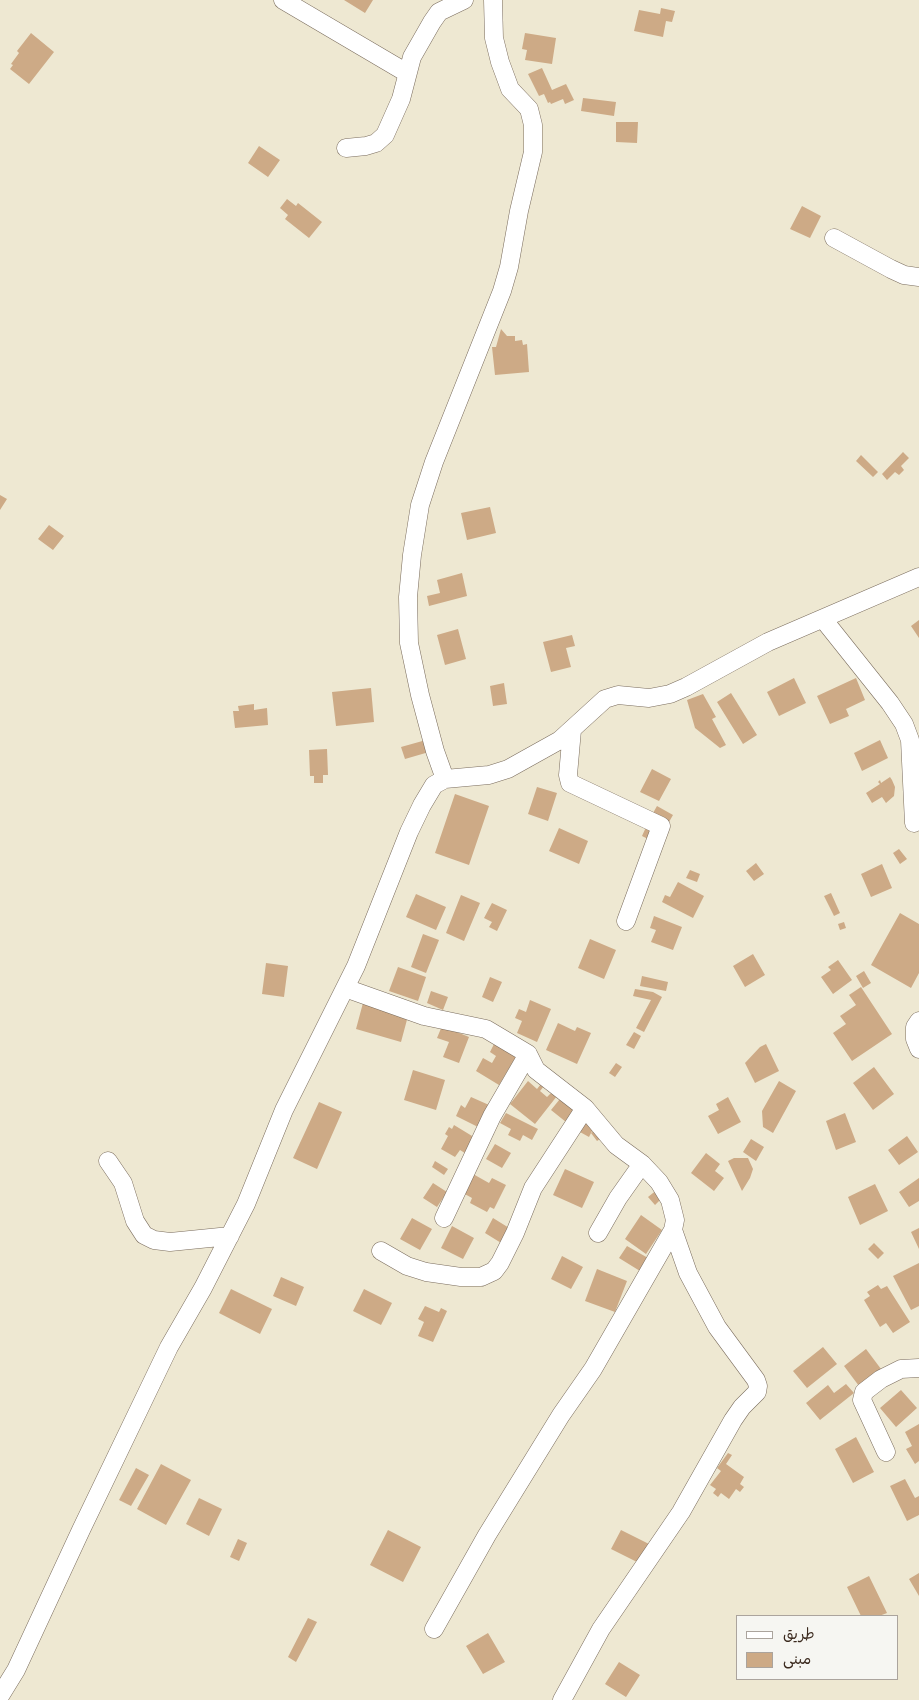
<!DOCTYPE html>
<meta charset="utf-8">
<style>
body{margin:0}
#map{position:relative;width:919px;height:1700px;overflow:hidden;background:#eee8d2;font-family:Itim,"Playpen Sans Arabic",sans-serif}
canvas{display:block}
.legend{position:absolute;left:736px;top:1615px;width:162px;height:65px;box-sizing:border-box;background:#f6f6f2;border:1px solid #aba49d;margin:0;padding:6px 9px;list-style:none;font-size:15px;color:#3b2a1e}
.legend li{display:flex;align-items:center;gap:10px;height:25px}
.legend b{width:25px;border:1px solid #aba49d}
</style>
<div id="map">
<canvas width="919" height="1700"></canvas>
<ul class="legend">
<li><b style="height:6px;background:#fff"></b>طريق</li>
<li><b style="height:14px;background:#cdaa86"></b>مبنى</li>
</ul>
</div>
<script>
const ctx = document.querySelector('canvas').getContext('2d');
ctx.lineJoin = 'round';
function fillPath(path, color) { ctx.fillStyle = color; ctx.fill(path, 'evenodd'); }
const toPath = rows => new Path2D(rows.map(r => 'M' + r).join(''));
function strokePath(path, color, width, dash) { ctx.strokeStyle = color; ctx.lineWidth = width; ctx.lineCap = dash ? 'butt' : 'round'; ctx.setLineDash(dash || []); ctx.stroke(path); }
const building = toPath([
 [344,0,373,0,365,13],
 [661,8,675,11,672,22,666,21,663,37,634,31,639,10,660,14],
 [31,33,54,52,29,84,10,69,13,65,11,64,19,53,17,51],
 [525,33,556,38,552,64,525,60,527,50,522,49],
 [542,68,552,90,566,84,574,100,565,104,563,99,551,104,550,102,548,103,544,94,539,96,528,74],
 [583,98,616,102,614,116,581,111],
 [616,122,638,122,637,143,616,142],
 [259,146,280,160,268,177,248,163],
 [287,199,296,206,298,203,322,222,309,238,285,219,288,215,280,208],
 [802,206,821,216,810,238,790,229],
 [501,329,507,336,515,336,515,341,522,340,523,345,527,344,529,372,495,375,492,347,496,347],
 [903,452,909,458,901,466,904,470,899,475,895,472,887,480,882,474],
 [861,455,878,472,873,477,856,461],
 [0,495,7,499,0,510],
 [490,507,496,533,467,540,461,513],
 [49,525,64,536,53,550,38,539],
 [462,573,467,596,429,606,427,596,440,593,437,580],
 [919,620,919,638,911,626],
 [458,629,466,659,445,665,437,635],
 [572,635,575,646,566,648,571,667,551,672,543,642],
 [794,678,806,703,779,716,767,692],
 [856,678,865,700,846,709,849,716,830,724,817,696],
 [504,683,507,704,493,706,490,686],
 [371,688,374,722,336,726,332,692],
 [731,693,757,735,743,744,717,702],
 [703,694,716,717,712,719,726,745,720,748,695,728,687,700],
 [254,704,254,710,267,708,268,725,235,728,233,711,239,711,238,706],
 [426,740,429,752,405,759,401,747],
 [880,740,888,758,862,771,854,753],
 [327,749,328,775,323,775,323,783,314,783,314,776,310,776,309,750],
 [652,769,671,779,659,801,640,792],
 [890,777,892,780,895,787,894,796,886,803,882,797,872,803,866,793,880,784,878,782,880,780,881,783],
 [537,787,557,793,548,821,528,814],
 [455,794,489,806,469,865,435,853],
 [657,806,673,815,669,822,653,813],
 [647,825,654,828,648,839,642,836],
 [559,828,588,841,579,864,549,851],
 [899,849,907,859,900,864,893,853],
 [756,863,764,874,754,881,746,871],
 [882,864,892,888,871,897,861,874],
 [690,870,700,874,697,882,686,878],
 [678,882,704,896,693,918,662,902,665,895,670,897],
 [831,893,840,913,834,916,824,896],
 [416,894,446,907,436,930,406,917],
 [461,895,480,903,464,941,446,933],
 [492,903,507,910,497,931,489,927,492,922,484,918],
 [900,913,919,924,919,973,911,988,871,965],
 [654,916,682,927,673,950,651,942,656,930,650,928],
 [844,922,846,928,840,930,838,924],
 [423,934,439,940,426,973,411,967],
 [590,939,616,950,604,979,578,968],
 [753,954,765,975,745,987,733,966],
 [838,960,852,980,833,994,821,977,831,970,828,967],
 [266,963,288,966,284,997,262,994],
 [398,967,426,977,418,1001,389,991],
 [864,971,871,983,863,988,856,976],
 [642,976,668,982,666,991,640,986],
 [490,977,502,982,493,1002,482,997],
 [861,987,892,1034,852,1061,833,1033,846,1024,840,1016,856,1005,849,995],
 [635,989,653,992,662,997,644,1032,636,1028,651,1000,633,996],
 [431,991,448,997,443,1010,427,1003],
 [530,1000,551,1009,537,1042,517,1033,522,1021,515,1018,519,1009,526,1012],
 [363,1003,408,1016,401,1042,356,1029],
 [558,1023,575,1031,577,1027,591,1033,577,1064,546,1050],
 [442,1026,469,1037,459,1063,443,1057,449,1042,437,1038],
 [634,1032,641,1036,634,1049,626,1045],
 [495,1042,517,1055,499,1085,476,1071,483,1058,492,1063,496,1056,490,1052],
 [766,1044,779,1071,755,1083,745,1063,760,1047],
 [616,1063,622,1067,615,1077,609,1073],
 [874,1067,894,1094,873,1110,853,1083],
 [413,1070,445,1080,436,1110,404,1100],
 [528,1081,537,1089,541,1084,544,1086,540,1091,547,1097,552,1092,557,1096,535,1124,510,1104],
 [779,1081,796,1091,773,1133,763,1127,762,1111],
 [564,1094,579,1106,566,1122,551,1110],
 [471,1097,489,1105,478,1127,456,1116,461,1105,465,1108],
 [728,1097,741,1122,718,1134,708,1116,719,1110,716,1104],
 [319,1102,342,1112,317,1169,293,1158],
 [506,1113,538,1129,532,1140,523,1135,520,1141,508,1135,511,1129,500,1123],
 [845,1113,856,1142,836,1150,826,1121],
 [585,1122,594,1127,591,1133,597,1129,603,1137,597,1141,591,1133,589,1137,580,1132],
 [454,1125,477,1139,468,1155,460,1150,455,1157,441,1149,448,1136,445,1134,449,1127,452,1129],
 [907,1136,918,1152,899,1165,888,1150],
 [751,1139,764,1147,756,1161,743,1152],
 [495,1144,511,1153,502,1168,486,1159],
 [706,1153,720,1164,715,1171,724,1178,714,1191,691,1173],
 [734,1158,748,1158,753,1169,750,1178,742,1191,728,1161],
 [435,1161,448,1169,444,1175,432,1167],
 [565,1169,594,1182,582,1208,553,1195],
 [473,1174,489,1183,492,1178,506,1185,494,1209,490,1207,487,1212,470,1203,472,1198,463,1193],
 [919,1178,919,1201,909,1207,899,1192],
 [433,1183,447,1192,437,1207,423,1198],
 [875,1184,888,1211,860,1225,848,1197],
 [658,1189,664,1196,655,1205,648,1197],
 [641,1215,662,1230,646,1254,625,1239],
 [412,1218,432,1229,420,1250,400,1239],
 [493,1218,514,1231,506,1246,485,1233],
 [452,1226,474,1238,463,1259,441,1248],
 [919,1228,919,1249,911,1232],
 [874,1243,884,1253,878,1259,868,1249],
 [627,1246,648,1258,640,1271,619,1258],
 [562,1256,583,1267,571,1289,551,1279],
 [919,1263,919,1306,911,1310,893,1276],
 [597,1269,627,1281,615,1312,585,1301],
 [281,1277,304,1287,296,1306,273,1296],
 [878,1285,881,1289,887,1286,910,1322,893,1333,886,1323,880,1327,864,1300,870,1296,867,1292],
 [231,1289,272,1309,260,1334,219,1313],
 [364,1289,392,1303,381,1325,353,1311],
 [425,1306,439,1312,441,1308,447,1311,433,1342,418,1336,424,1322,418,1319],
 [823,1347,837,1364,807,1388,793,1371],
 [866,1349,881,1369,859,1386,844,1366],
 [846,1384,854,1393,820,1420,806,1403,828,1385,834,1393],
 [901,1390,917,1408,896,1427,880,1408],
 [919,1424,919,1461,915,1464,906,1449,912,1446,905,1432],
 [856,1437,874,1472,853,1483,835,1449],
 [728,1453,732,1455,726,1464,744,1477,740,1484,744,1487,740,1492,736,1489,729,1499,721,1493,718,1497,713,1493,716,1489,710,1485,721,1471,717,1468],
 [161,1464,191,1480,166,1525,137,1509],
 [136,1468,149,1475,131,1506,119,1500],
 [905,1479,915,1498,919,1496,919,1515,907,1521,890,1486],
 [199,1498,222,1509,209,1536,186,1524],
 [388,1530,421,1547,403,1582,370,1565],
 [621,1530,649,1544,639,1563,611,1549],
 [238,1539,247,1543,239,1561,230,1557],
 [919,1573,919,1596,909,1579],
 [869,1576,887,1613,879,1616,861,1616,847,1587],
 [308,1618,317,1622,296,1662,288,1657],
 [488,1633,505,1662,483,1674,466,1646],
 [619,1662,640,1675,626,1697,605,1684]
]);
const street = toPath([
 [283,0,407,73],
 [346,148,366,146,376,143,385,135,401,99,412,57,432,22,439,12,464,0],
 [834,238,891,269,904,275,919,277],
 [823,619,890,703,904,724,910,740,914,823],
 [572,730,568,775,570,783,661,826,626,921],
 [445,779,489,775,508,769,560,740,605,699,618,695,649,698,670,694,686,687,768,642,919,577],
 [345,988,424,1016,486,1029,528,1054,536,1070,585,1108,616,1145,642,1164,659,1182,670,1200,675,1220,673,1230,688,1273,717,1327,756,1380,758,1386,757,1392,742,1407,733,1420,681,1512,601,1629,562,1700],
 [919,1021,915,1027,915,1039,919,1049],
 [108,1161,123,1183,135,1221,144,1235,154,1240,170,1242,230,1236],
 [444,1218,492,1116,528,1054],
 [598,1233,618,1198,642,1164],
 [381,1251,407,1266,426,1272,461,1277,481,1277,494,1271,500,1263,515,1233,533,1188,585,1108],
 [886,1452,862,1400,864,1392,881,1379,901,1369,919,1368],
 [434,1629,487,1535,561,1415,593,1369,673,1230],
 [0,1696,16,1670,81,1530,169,1347,203,1288,246,1204,284,1110,356,966,409,832,422,805,434,785,445,779,435,751,420,695,409,643,408,597,412,555,420,505,434,462,502,291,509,267,519,211,533,152,533,125,529,109,510,89,500,62,494,38,493,0]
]);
fillPath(building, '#cdaa86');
strokePath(street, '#7a6c5d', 19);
strokePath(street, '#fff', 18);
</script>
